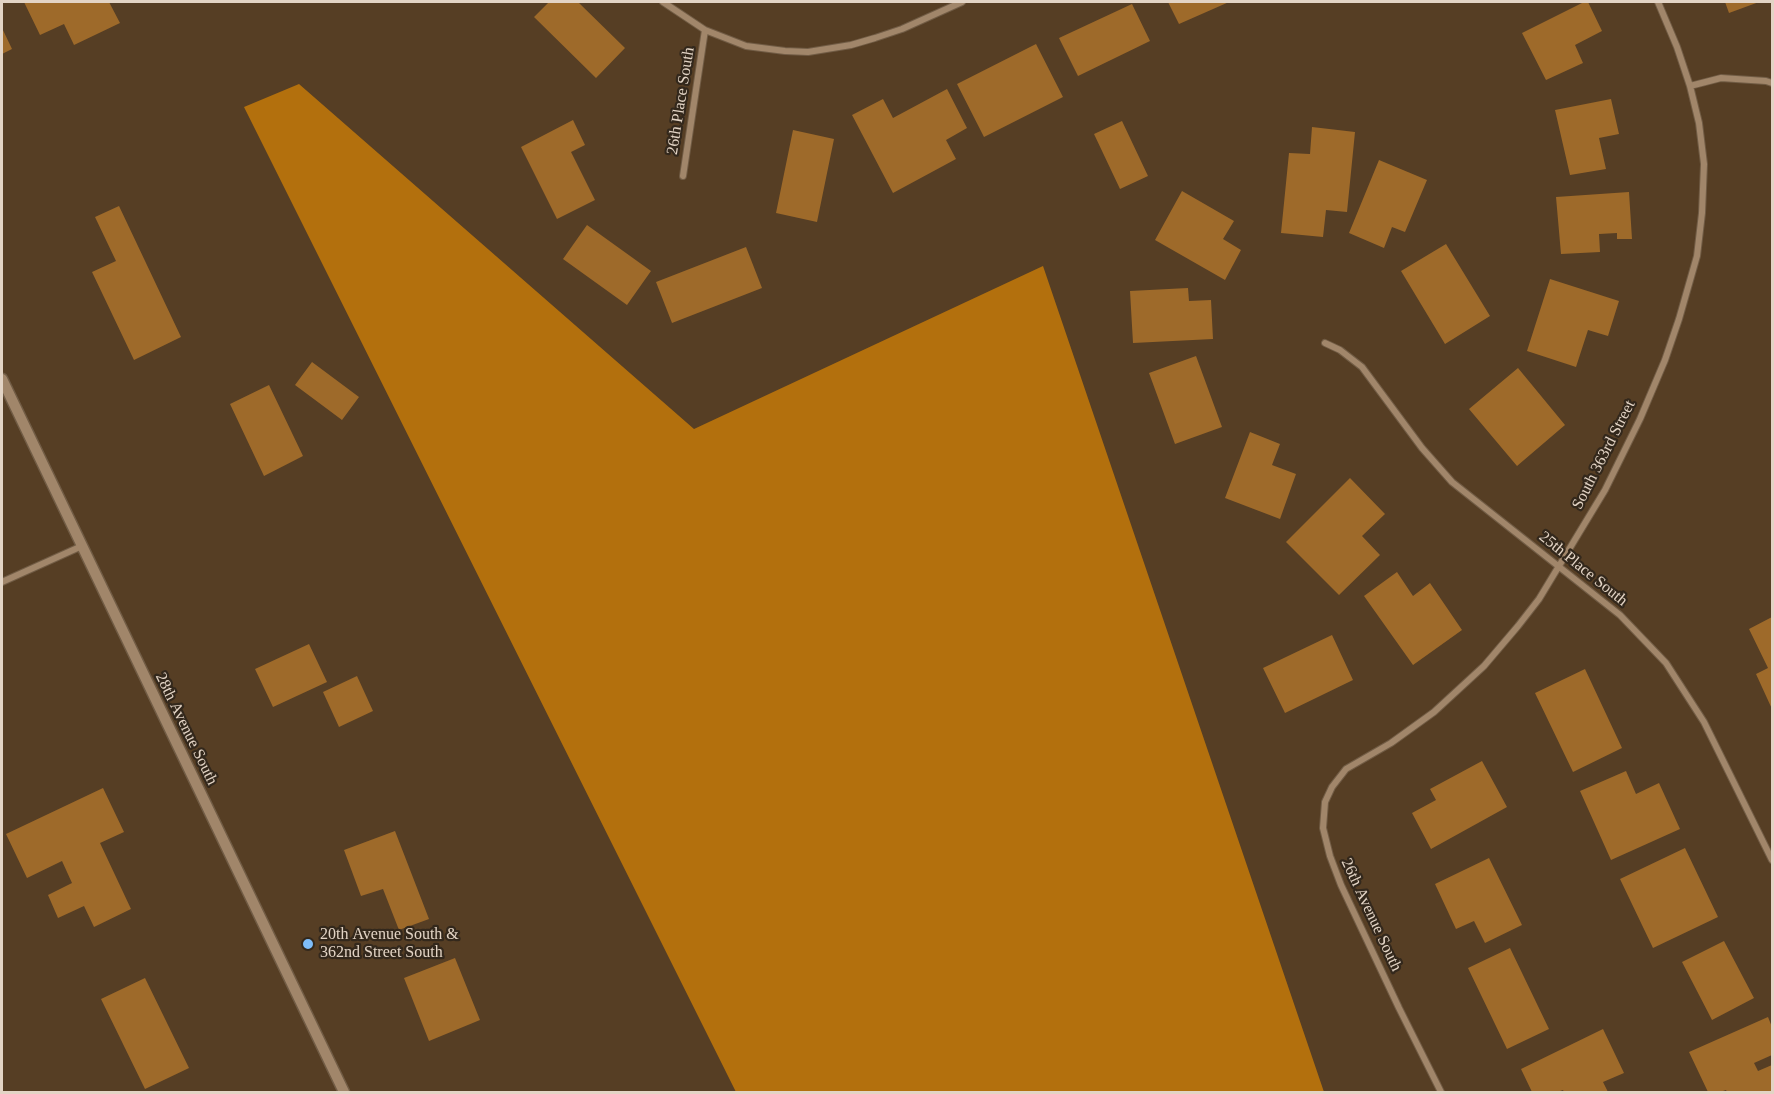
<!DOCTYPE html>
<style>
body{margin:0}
#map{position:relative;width:1774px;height:1094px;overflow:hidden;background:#563e24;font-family:Georgia,serif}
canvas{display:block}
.frame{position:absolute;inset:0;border:3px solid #e3d4c5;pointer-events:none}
</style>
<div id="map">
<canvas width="1774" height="1094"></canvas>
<div class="frame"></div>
</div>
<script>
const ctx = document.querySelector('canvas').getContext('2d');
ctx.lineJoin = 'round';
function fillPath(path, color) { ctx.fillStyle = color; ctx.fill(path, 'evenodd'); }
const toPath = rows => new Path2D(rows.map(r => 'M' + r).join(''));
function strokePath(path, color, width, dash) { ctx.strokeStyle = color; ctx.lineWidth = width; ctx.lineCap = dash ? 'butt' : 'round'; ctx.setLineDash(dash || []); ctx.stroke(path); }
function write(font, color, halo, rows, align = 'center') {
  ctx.font = font + ' Georgia,serif'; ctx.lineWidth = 4.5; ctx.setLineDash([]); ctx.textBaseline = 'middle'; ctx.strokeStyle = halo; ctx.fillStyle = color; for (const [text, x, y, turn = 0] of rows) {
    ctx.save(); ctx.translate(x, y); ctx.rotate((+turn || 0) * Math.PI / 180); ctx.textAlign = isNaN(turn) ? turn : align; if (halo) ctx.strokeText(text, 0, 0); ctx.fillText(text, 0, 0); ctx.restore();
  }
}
const forest = toPath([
 [299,84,694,429,1043,266,1324,1092,736,1092,244,107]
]);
const building = toPath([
 [24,2,109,2,120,23,74,45,64,24,40,35],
 [549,2,578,2,625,48,596,78,534,17],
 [1168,2,1229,2,1179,24],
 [1584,2,1588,2,1602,31,1575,45,1583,63,1546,80,1522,33],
 [1725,2,1759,2,1729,13],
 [1132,4,1150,41,1078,76,1059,38],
 [2,28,12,49,2,54],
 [1036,44,1063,97,984,137,957,84],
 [947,89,967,128,946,140,956,159,893,193,852,115,883,99,893,118],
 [1611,99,1619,134,1599,138,1606,169,1570,175,1555,110],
 [573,120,585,145,571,152,595,200,557,219,521,147],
 [1122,121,1148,176,1120,189,1094,134],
 [1312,127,1355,132,1347,212,1326,210,1323,237,1281,233,1289,153,1310,154],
 [793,130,834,139,817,222,776,213],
 [1379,160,1427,180,1405,232,1392,227,1384,248,1349,233],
 [1182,191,1234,221,1223,239,1241,250,1225,280,1155,240],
 [1629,192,1632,239,1617,239,1617,233,1599,234,1600,252,1561,254,1556,197],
 [119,206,181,337,134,360,92,272,116,261,95,217],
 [587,225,651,271,627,305,563,259],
 [1446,244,1490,316,1445,344,1401,271],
 [746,247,762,288,672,323,656,282],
 [1550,279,1619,301,1608,336,1588,330,1576,367,1527,351],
 [1188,288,1189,301,1211,300,1213,339,1133,343,1130,291],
 [1196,356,1222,427,1175,444,1149,373],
 [312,362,359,397,342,420,295,385],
 [1518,368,1565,425,1517,466,1469,409],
 [269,385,303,456,264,476,230,404],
 [1250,432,1280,444,1272,465,1296,474,1280,519,1225,498],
 [1350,478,1385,514,1362,536,1380,555,1339,595,1286,542],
 [1397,572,1413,596,1430,583,1462,630,1413,665,1364,596],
 [1772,617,1772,709,1756,674,1768,668,1749,629],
 [1332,635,1353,680,1285,713,1263,668],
 [309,644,327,682,273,707,255,669],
 [1585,669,1622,748,1573,772,1535,693],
 [357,676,373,711,339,727,323,692],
 [1482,761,1507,807,1431,849,1412,813,1436,800,1430,789],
 [1626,771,1636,794,1659,783,1680,829,1611,860,1580,791],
 [103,788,124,832,100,843,131,909,94,927,84,906,58,918,48,895,72,883,62,861,27,878,6,834],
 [395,831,429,919,399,930,383,889,361,896,344,850],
 [1685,848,1718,917,1653,948,1620,879],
 [1489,858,1522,925,1485,943,1474,921,1456,929,1435,884],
 [1724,941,1754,998,1712,1020,1682,962],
 [1510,948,1549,1029,1507,1049,1468,968],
 [455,958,480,1020,429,1041,404,978],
 [145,978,189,1068,145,1089,101,999],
 [1768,1017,1772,1027,1772,1055,1754,1063,1758,1071,1772,1065,1772,1092,1727,1092,1726,1090,1720,1092,1708,1092,1689,1052],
 [1603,1029,1624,1073,1603,1082,1608,1092,1564,1092,1563,1090,1557,1092,1532,1092,1521,1069]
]);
const minor = toPath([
 [663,2,705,30,746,46,785,51,808,52,851,45,875,38,902,29,962,2],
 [1690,86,1721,78,1766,81,1772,83],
 [683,176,705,30],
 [1325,343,1340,350,1362,367,1422,448,1452,482,1620,615,1666,663,1704,722,1772,860],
 [2,582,82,546],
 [1441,1092,1399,1008,1341,885,1330,856,1323,828,1325,802,1332,787,1346,769,1391,743,1434,712,1484,666,1518,626,1539,599,1605,490,1640,419,1665,360,1679,319,1697,256,1702,213,1704,164,1699,123,1690,86,1677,47,1658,2]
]);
const tertiary = toPath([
 [2,379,344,1092]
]);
const markers = [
 [308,944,6,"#7ebdf9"]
];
const streetNames = [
 ["26th Place South",681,101,-81],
 ["South 363rd Street",1604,455,-63],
 ["25th Place South",1583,569,39],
 ["28th Avenue South",186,729,64],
 ["26th Avenue South",1371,915,65]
];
const poiNames = [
 ["20th Avenue South &",320,935],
 ["362nd Street South",320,953]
];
fillPath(forest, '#b3700d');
fillPath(building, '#9e6a2a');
strokePath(minor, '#715c45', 8);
strokePath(tertiary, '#715c45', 13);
strokePath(minor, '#a1866a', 6);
strokePath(tertiary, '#a1866a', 10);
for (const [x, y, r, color] of markers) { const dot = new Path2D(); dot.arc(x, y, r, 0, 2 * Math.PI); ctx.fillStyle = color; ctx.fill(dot); strokePath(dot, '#33281c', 2); }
write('16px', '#e3d4c5', '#33281c', streetNames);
write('16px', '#e3d4c5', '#33281c', poiNames, 'left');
</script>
